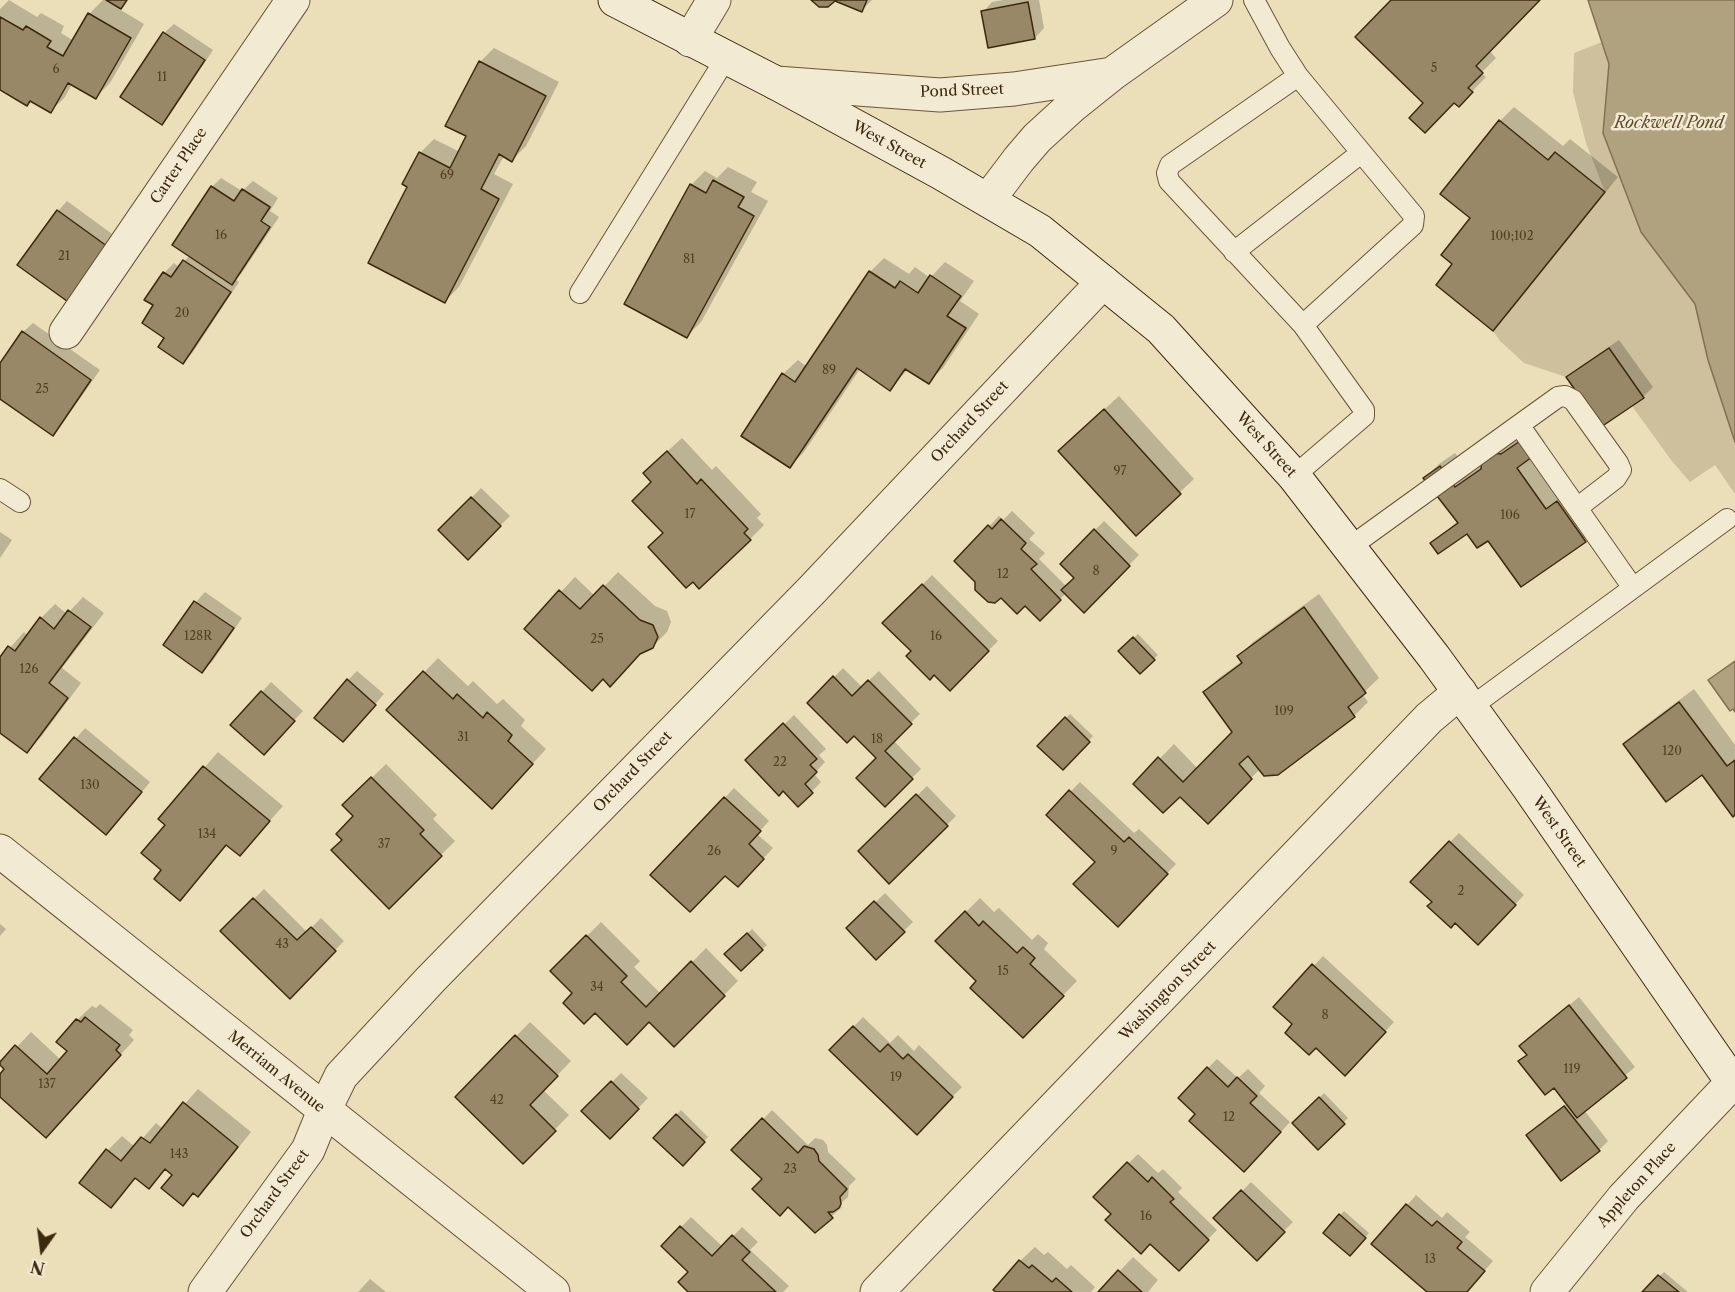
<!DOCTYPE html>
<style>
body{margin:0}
#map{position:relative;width:1735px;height:1292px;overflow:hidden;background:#ebdfb9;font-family:"Libre Caslon Text",serif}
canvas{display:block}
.north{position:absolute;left:12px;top:1220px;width:60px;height:60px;-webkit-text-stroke:4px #f2ead2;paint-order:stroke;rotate:194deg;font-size:16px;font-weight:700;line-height:24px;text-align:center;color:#3e290e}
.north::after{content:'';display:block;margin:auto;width:21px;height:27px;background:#3e290e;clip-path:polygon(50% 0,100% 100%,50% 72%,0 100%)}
</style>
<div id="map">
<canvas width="1735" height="1292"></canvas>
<div class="north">N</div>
</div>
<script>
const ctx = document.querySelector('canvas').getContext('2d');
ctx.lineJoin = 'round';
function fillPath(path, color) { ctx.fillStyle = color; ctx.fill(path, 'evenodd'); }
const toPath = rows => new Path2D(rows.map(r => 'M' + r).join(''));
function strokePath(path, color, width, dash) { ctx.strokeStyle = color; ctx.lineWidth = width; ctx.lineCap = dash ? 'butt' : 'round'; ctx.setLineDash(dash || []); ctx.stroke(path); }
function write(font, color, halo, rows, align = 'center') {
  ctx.font = font + ' "Libre Caslon Text",serif'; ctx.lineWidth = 5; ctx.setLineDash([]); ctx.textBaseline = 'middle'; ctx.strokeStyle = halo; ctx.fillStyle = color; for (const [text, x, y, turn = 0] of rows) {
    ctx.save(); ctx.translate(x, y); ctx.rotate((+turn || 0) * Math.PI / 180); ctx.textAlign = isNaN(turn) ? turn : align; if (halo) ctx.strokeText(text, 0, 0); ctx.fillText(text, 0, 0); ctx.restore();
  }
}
const green = toPath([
 [1602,42,1609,64,1603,133,1641,232,1695,304,1708,360,1735,442,1735,494,1715,465,1690,482,1671,460,1632,406,1644,398,1609,348,1566,377,1524,363,1500,341,1493,331,1605,192,1586,143,1573,92,1574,53]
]);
const water = toPath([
 [1588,0,1735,0,1735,442,1708,360,1695,304,1641,232,1603,133,1609,64,1588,0],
 [1735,661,1735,712,1733,709,1730,711,1708,680,1735,661]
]);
const shadow = toPath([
 [9,0,37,17,41,13,64,26,61,33,74,41,89,14,103,0,128,0,119,9,144,24,110,83,96,97,72,84,65,97,51,111,31,100,0,89,0,9],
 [836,0,872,0,862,10],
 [1003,0,1039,0,1044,28,1035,38,983,12,992,2],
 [1393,0,1538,0,1489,50,1496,58,1481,73,1486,77,1459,105,1455,101,1425,103],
 [174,24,213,50,171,113,162,123,164,33],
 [494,48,559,82,526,146,512,160,504,156,494,174,513,184,459,287,445,301,409,186,420,153,434,139,460,152,468,136,480,62],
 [1514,107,1563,146,1570,139,1618,177,1507,315,1493,329,1472,218,1500,121],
 [728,167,757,182,751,192,768,201,701,322,687,336,691,185,705,171,717,178],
 [221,178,242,191,253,181,278,198,270,211,279,217,241,274,235,279,239,282,193,352,183,362,166,338,155,305,147,299,164,273,174,263,179,267,190,255,212,187],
 [67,201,119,239,81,292,58,211],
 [884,258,909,274,915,267,930,278,945,262,974,281,960,301,979,314,943,368,928,382,908,369,890,389,860,369,804,452,790,466,783,374,798,360,807,367,870,272],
 [33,323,100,370,62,424,53,434,0,398,0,366,23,332],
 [1619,340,1653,387,1643,397,1568,377,1578,368],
 [1119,396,1194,479,1136,533,1074,437],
 [1535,428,1545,442,1532,455,1599,526,1585,540,1488,539,1467,532,1432,543,1458,521,1425,478,1439,464,1455,453,1470,474,1483,465,1509,440,1517,441],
 [682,438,712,470,716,466,761,514,757,518,764,525,750,539,665,533,653,482,659,459],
 [481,488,510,516,468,558,440,530],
 [1012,511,1035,533,1029,539,1045,553,1039,559,1067,587,1076,578,1062,564,1104,521,1139,555,1084,610,1066,593,1040,619,1025,604,1001,596,976,581,956,561,999,516,1003,520],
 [0,532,12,540,0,558],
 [618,572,655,606,667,611,671,622,667,632,652,647,642,651,603,677,526,629,575,577,595,596],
 [932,575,998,641,950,689,885,623],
 [205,592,242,618,212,662,202,671,165,645,196,602],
 [1319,594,1379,678,1362,694,1368,702,1354,716,1260,769,1208,822,1180,795,1135,784,1174,744,1198,769,1234,733,1204,692,1219,678,1242,661,1239,656,1253,642],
 [83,597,104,613,62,668,81,683,41,737,26,751,0,731,0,659,24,632,28,636,41,618,55,604,67,614],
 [1138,634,1158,655,1140,672,1120,651],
 [438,658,468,686,473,681,497,704,503,699,525,720,521,726,546,749,506,793,388,710],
 [843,668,862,687,879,671,920,714,893,740,921,769,885,805,878,758,854,734,809,703],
 [357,671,384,694,352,731,348,680],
 [271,682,303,711,273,743,232,725],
 [1694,689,1735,745,1735,814,1702,773,1625,745,1639,730],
 [1070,714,1093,736,1063,768,1040,746],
 [794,715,826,749,819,755,825,762,814,774,821,782,799,805,783,789,747,760],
 [85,728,150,782,116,824,41,779],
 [218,752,283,806,240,854,228,844,180,899,163,870,167,825,160,819],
 [386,764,437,815,433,819,455,841,389,907,343,840,355,816,344,805],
 [1080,782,1134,833,1139,829,1176,864,1118,925,1097,862,1048,815],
 [927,786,956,816,889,882,860,851],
 [734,788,769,821,757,834,773,848,747,876,725,874,652,875],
 [1459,833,1524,895,1478,943,1434,902,1450,842],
 [264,889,307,932,321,918,344,941,290,997,222,931],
 [885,893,913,922,876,958,848,929],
 [980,898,994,912,999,908,1032,940,1038,934,1048,943,1044,949,1077,981,1023,1036,978,981,937,941],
 [601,922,640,961,634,967,661,994,706,948,738,981,674,1045,649,1020,575,993,552,971],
 [0,924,6,929,0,936],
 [752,929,767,945,741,969,727,954],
 [1323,956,1394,1022,1355,1064,1294,1024,1275,1007],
 [1579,997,1635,1067,1584,1110,1608,1141,1599,1150,1528,1136,1567,1103,1554,1086,1520,1062,1528,1054,1521,1046],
 [100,1004,133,1030,129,1035,134,1040,60,1121,0,1095,0,1076,6,1069,1,1064,31,1032,61,1060,69,1051,77,1020,92,1006,96,1008],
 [863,1017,890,1043,898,1035,914,1051,919,1045,962,1087,917,1133,831,1050],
 [530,1022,571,1061,543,1090,569,1115,523,1162,457,1097],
 [1217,1059,1238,1078,1248,1069,1265,1086,1259,1093,1290,1122,1254,1161,1197,1114,1208,1068],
 [621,1073,648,1098,610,1137,583,1111],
 [198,1089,251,1132,212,1181,198,1195,194,1192,183,1204,174,1175,166,1168,149,1187,137,1177,111,1206,108,1150,122,1136,135,1147,156,1123,163,1129],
 [1324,1093,1348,1118,1318,1148,1294,1123],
 [681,1110,708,1137,683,1163,656,1137],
 [772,1110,808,1145,815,1138,823,1140,827,1145,828,1152,856,1179,849,1186,848,1197,839,1205,842,1207,815,1231,734,1150],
 [1138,1154,1158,1173,1163,1169,1182,1188,1178,1192,1217,1230,1179,1269,1150,1242,1113,1213,1095,1197],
 [1251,1182,1293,1222,1257,1258,1216,1218],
 [1416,1195,1442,1218,1447,1212,1470,1232,1465,1237,1493,1261,1466,1292,1430,1292,1374,1244],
 [1344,1211,1369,1233,1354,1250,1340,1215],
 [691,1217,723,1247,742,1227,758,1242,750,1250,789,1286,783,1292,690,1292,690,1272,663,1246],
 [1035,1247,1044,1255,1048,1252,1067,1269,1071,1265,1095,1287,1091,1292,998,1292,1020,1261],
 [1133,1257,1158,1280,1148,1292,1100,1292],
 [1664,1272,1688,1292,1643,1292],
 [370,1279,386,1292,358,1292]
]);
const building = toPath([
 [106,0,127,0,121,9,106,0],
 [811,0,867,0,862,12,835,1,828,7,819,7,811,0],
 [1391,0,1540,0,1476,66,1483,73,1468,88,1473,92,1459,107,1454,103,1425,133,1409,118,1423,103,1355,37,1391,0],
 [1028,2,1035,39,988,48,981,11,1028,2],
 [88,13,131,38,96,99,68,83,51,113,30,101,27,106,0,90,0,17,23,30,26,26,51,41,47,47,63,56,88,13],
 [163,32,205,60,162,125,120,97,163,32],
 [479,61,546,96,512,162,499,154,481,189,499,199,445,303,368,263,407,187,402,184,419,152,450,168,466,136,445,126,479,61],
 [1499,120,1548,160,1555,152,1605,192,1493,331,1436,285,1452,264,1441,255,1470,218,1440,194,1499,120],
 [713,180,744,197,738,207,754,216,687,338,624,304,690,184,706,193,713,180],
 [211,186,234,201,242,189,270,207,261,221,270,227,232,285,172,245,211,186],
 [57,210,111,249,71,304,17,265,57,210],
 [183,260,231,292,183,364,158,347,164,338,142,323,153,305,144,300,163,272,171,277,183,260],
 [869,271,895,288,900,281,918,293,930,275,961,296,947,316,966,328,929,384,905,369,890,391,857,368,790,468,741,436,782,373,795,382,869,271],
 [22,331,91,380,53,436,0,399,0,363,22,331],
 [1609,348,1644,398,1601,427,1566,377,1609,348],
 [1104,409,1181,494,1136,536,1058,451,1104,409],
 [1520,441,1532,457,1517,468,1546,509,1557,501,1586,542,1521,587,1488,541,1477,548,1467,534,1438,554,1430,543,1458,523,1423,478,1440,466,1455,487,1481,469,1482,460,1493,453,1501,454,1520,441],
 [667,451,697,484,701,479,748,529,744,533,751,540,699,589,693,582,686,588,648,547,663,533,632,501,651,482,643,473,667,451],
 [471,497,501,526,468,560,438,530,471,497],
 [1001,519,1026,543,1021,549,1037,564,1031,569,1061,600,1040,621,1025,606,1017,614,1001,598,995,603,988,602,975,590,975,582,954,561,988,525,992,529,1001,519],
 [1094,529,1130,566,1084,613,1061,590,1074,578,1060,564,1094,529],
 [922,584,989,651,950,691,934,675,930,680,906,656,911,651,882,623,922,584],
 [603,585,640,620,653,625,658,637,653,648,640,654,610,687,603,679,592,691,524,629,559,590,580,609,603,585],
 [194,601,234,628,202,673,163,645,194,601],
 [1304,607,1366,693,1348,707,1355,717,1278,775,1264,776,1248,756,1239,764,1252,779,1208,824,1180,797,1163,813,1133,784,1158,757,1183,782,1232,732,1203,692,1242,663,1237,656,1304,607],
 [68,610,91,627,49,683,68,698,27,753,0,733,0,657,8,646,15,651,40,617,54,629,68,610],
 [1133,637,1155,660,1140,674,1118,651,1133,637],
 [423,671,453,699,457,694,483,718,487,712,512,735,508,741,533,764,492,809,386,710,423,671],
 [833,676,852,696,868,680,912,724,885,751,913,779,885,807,856,778,876,758,854,736,847,743,807,703,833,676],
 [347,679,376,705,343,742,314,718,347,679],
 [261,691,295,721,264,755,230,725,261,691],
 [1679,702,1727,766,1735,760,1735,815,1733,817,1702,775,1666,802,1623,744,1679,702],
 [1065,717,1090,742,1063,770,1037,746,1065,717],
 [783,723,817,759,810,765,817,772,805,784,813,793,798,807,783,791,779,796,745,760,783,723],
 [74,737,142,792,106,835,39,779,74,737],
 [203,766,270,821,240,856,226,845,180,901,154,879,161,870,141,853,165,825,158,819,203,766],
 [371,777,424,830,420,834,442,856,389,909,331,850,342,840,336,834,353,816,342,805,371,777],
 [1069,790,1124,842,1129,837,1168,874,1118,927,1073,884,1095,862,1046,815,1069,790],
 [916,794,948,826,889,884,858,851,916,794],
 [724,797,761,831,749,844,764,859,738,887,725,876,690,912,650,875,724,797],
 [1449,841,1516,905,1478,945,1455,923,1451,928,1427,906,1432,902,1410,882,1449,841],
 [253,898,297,940,311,927,336,951,290,999,220,931,253,898],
 [874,901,905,932,876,960,846,928,874,901],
 [965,911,979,926,983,921,1017,953,1023,947,1035,958,1030,964,1064,996,1023,1038,970,988,976,981,935,941,965,911],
 [747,933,763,950,741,971,724,954,747,933],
 [586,935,627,976,621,982,646,1007,691,961,725,996,674,1047,649,1022,627,1045,595,1013,584,1024,563,1003,572,993,550,971,586,935],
 [1312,964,1386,1032,1345,1076,1316,1048,1309,1055,1285,1033,1292,1024,1273,1007,1312,964],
 [1569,1005,1627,1078,1577,1118,1554,1088,1545,1095,1518,1061,1527,1055,1519,1046,1569,1005],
 [85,1017,120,1045,116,1050,121,1055,46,1138,0,1097,0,1074,4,1069,0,1065,0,1062,15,1045,47,1074,67,1051,56,1042,76,1019,81,1022,85,1017],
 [853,1026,880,1052,888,1044,903,1059,908,1054,953,1097,917,1135,829,1050,853,1026],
 [515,1035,558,1076,530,1105,556,1131,523,1164,455,1097,515,1035],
 [1207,1067,1228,1087,1237,1077,1257,1096,1250,1103,1281,1132,1244,1172,1189,1121,1195,1114,1178,1098,1207,1067],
 [611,1081,639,1109,610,1139,581,1111,611,1081],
 [1319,1097,1345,1124,1318,1150,1292,1123,1319,1097],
 [183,1102,238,1147,198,1197,193,1193,183,1206,161,1188,172,1175,165,1169,149,1189,135,1178,111,1208,79,1183,106,1149,121,1161,141,1137,150,1143,183,1102],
 [1564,1106,1600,1151,1561,1181,1526,1135,1564,1106],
 [676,1114,705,1142,683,1166,653,1138,676,1114],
 [762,1118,798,1153,804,1146,814,1149,818,1155,819,1161,847,1189,840,1197,841,1204,839,1208,833,1212,828,1212,833,1218,815,1233,788,1207,780,1216,752,1189,762,1179,731,1150,762,1118],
 [1127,1162,1148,1182,1152,1177,1174,1199,1170,1202,1209,1240,1179,1271,1150,1244,1141,1254,1105,1220,1111,1214,1093,1197,1127,1162],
 [1241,1190,1285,1232,1257,1261,1213,1218,1241,1190],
 [1406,1204,1432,1226,1437,1221,1462,1242,1457,1248,1485,1271,1467,1292,1427,1292,1371,1244,1406,1204],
 [1339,1214,1366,1238,1350,1256,1323,1233,1339,1214],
 [680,1226,712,1256,732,1235,750,1252,742,1260,776,1292,688,1292,678,1282,688,1272,661,1246,680,1226],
 [1019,1260,1029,1268,1032,1265,1052,1282,1056,1278,1072,1292,996,1292,993,1290,1019,1260],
 [1118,1270,1142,1292,1098,1292,1118,1270],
 [1658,1275,1679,1292,1642,1292,1658,1275]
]);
const service = toPath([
 [1254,0,1280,48,1298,76,1414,216,1413,225,1303,325,1364,410,1364,416,1294,476],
 [1298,76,1170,165,1167,173,1169,181,1303,325],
 [1234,252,1361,153],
 [580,293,726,58],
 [1519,425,1558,397,1565,396,1573,400,1618,463,1621,470,1616,478,1577,508],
 [0,489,20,502],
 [1350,547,1519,425,1633,588],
 [1471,707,1727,519]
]);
const minor = toPath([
 [690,40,714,0],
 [66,332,293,0],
 [205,1292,308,1150,324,1111],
 [1547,1292,1624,1197,1732,1083]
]);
const tertiary = toPath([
 [776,83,940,95,1014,89,1112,74],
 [988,200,1019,159,1037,138,1072,106,1112,74,1216,0],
 [0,851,553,1292],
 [324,1111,341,1076,431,979,811,591,1103,282],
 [877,1292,1429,718,1460,692]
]);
const secondary = toPath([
 [615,0,776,83,941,173,1040,231,1161,329,1294,476,1434,657,1529,788,1735,1086]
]);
const numberNames = [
 ["5",1434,69],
 ["6",56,70],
 ["11",162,78],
 ["69",447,176],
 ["16",221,236],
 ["100;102",1512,237],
 ["21",64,257],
 ["81",689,260],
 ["20",182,314],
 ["89",829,371],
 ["25",42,390],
 ["97",1120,472],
 ["17",690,515],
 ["106",1510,516],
 ["8",1096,572],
 ["12",1003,575],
 ["128R",198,637],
 ["16",936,637],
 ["25",597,640],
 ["126",29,670],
 ["109",1284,712],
 ["31",463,738],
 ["18",877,740],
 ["120",1672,752],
 ["22",780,763],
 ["130",90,786],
 ["134",207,835],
 ["37",384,845],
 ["26",714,852],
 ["9",1114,852],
 ["2",1461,892],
 ["43",282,945],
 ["15",1003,972],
 ["34",597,988],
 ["8",1325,1016],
 ["119",1572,1070],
 ["19",896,1078],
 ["137",47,1085],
 ["42",497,1101],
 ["12",1229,1118],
 ["143",179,1155],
 ["23",790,1170],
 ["16",1146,1217],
 ["13",1430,1260]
];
const streetNames = [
 ["Pond Street",962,91,-2],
 ["West Street",889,145,29],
 ["Carter Place",179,166,-56],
 ["Orchard Street",970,422,-47],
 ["West Street",1266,445,48],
 ["Orchard Street",633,772,-46],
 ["West Street",1559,832,55],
 ["Washington Street",1168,991,-46],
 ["Merriam Avenue",276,1072,39],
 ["Appleton Place",1637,1185,-48],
 ["Orchard Street",275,1194,-54]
];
const waterNames = [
 ["Rockwell Pond",1669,123]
];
fillPath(green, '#cec09c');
fillPath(water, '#b0a17f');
strokePath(water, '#827152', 1.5);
fillPath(shadow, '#0003');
fillPath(building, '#988867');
strokePath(building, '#3e290e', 1.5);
strokePath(service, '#695639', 22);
strokePath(minor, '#695639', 35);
strokePath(tertiary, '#695639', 35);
strokePath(secondary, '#3e290e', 35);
strokePath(service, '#f2ead2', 20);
strokePath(minor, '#f2ead2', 33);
strokePath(tertiary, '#f2ead2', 33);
strokePath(secondary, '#f2ead2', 33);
write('12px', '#544124', null, numberNames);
write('15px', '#3e290e', '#f2ead2', streetNames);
write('italic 16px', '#604d30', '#f2ead2', waterNames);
</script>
